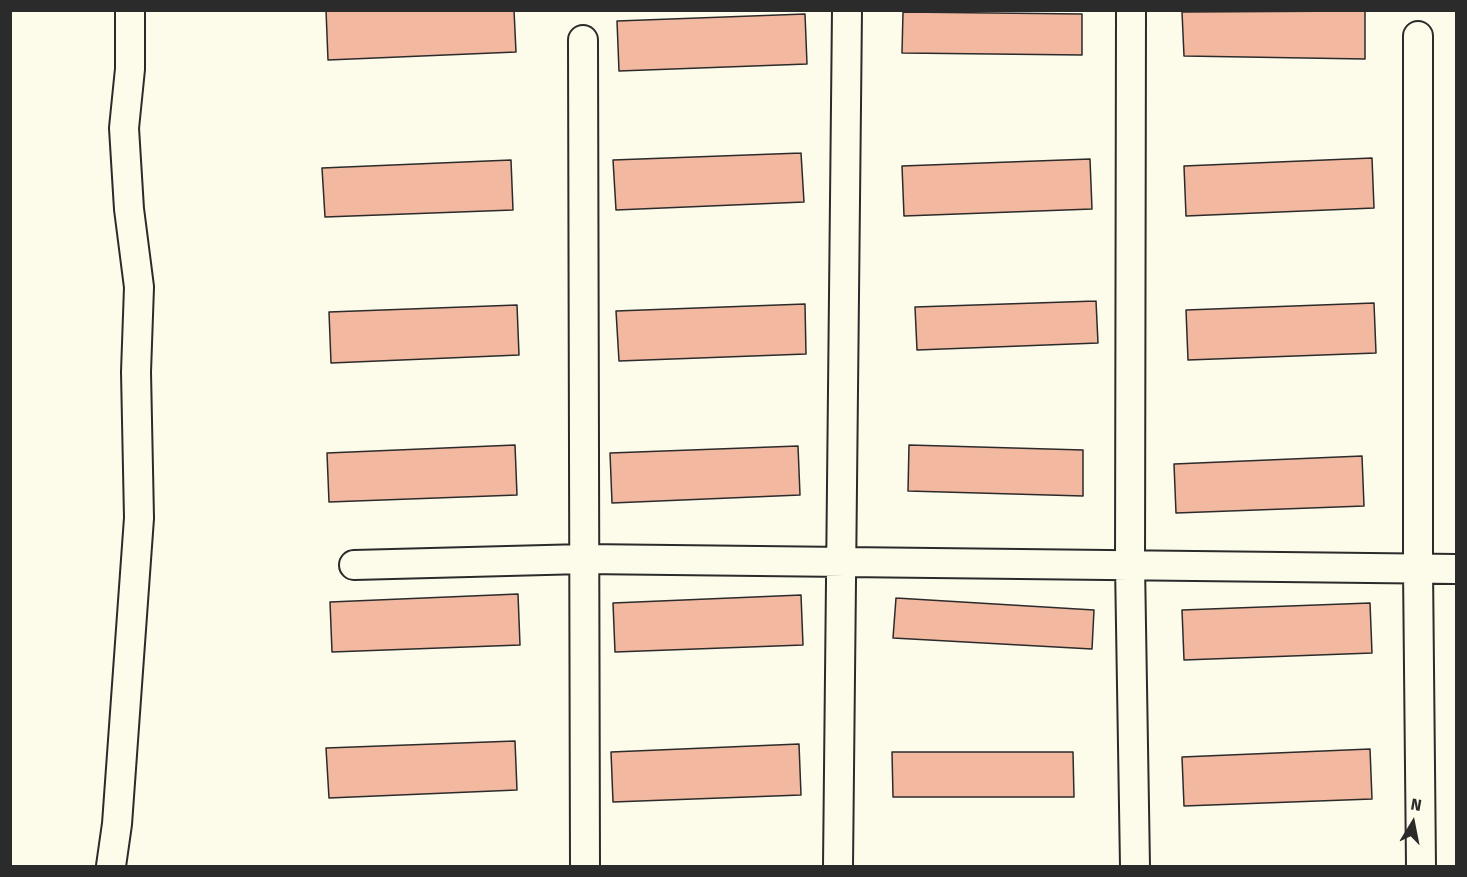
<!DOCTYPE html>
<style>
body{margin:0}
#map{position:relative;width:1467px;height:877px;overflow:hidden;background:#fdfbea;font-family:"Fira Sans",sans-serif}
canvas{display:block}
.frame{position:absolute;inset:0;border:12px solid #2b2b2b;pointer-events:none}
.north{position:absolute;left:1383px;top:793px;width:60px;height:60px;-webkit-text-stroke:4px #fdfbea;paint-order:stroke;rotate:10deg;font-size:16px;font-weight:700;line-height:24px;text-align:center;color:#2b2b2b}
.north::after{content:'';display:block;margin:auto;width:21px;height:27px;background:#2b2b2b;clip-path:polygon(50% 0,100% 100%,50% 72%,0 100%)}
</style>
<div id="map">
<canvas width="1467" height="877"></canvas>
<div class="frame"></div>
<div class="north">N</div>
</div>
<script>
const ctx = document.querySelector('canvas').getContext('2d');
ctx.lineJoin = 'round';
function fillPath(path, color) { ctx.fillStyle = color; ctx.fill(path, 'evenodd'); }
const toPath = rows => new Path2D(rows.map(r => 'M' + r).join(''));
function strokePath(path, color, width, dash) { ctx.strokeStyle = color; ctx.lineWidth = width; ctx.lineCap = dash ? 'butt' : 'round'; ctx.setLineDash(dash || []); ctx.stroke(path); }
const building = toPath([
 [326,10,514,10,516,52,328,60,326,10],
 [1365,11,1365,59,1184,56,1182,12,1365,11],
 [903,12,1082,14,1082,55,902,53,903,12],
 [805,14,807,64,619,71,617,21,805,14],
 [801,153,804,202,616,210,613,160,801,153],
 [1372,158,1374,208,1186,216,1184,166,1372,158],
 [1090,159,1092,209,904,216,902,166,1090,159],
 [511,160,513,210,325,217,322,168,511,160],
 [1096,301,1098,343,917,350,915,307,1096,301],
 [1374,303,1376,353,1188,360,1186,310,1374,303],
 [805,304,806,354,619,361,616,311,805,304],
 [517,305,519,355,331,363,329,312,517,305],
 [515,445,517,495,329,502,327,453,515,445],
 [909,445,1083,450,1083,496,908,491,909,445],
 [798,446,800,495,612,503,610,453,798,446],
 [1362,456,1364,506,1176,513,1174,464,1362,456],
 [518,594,520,645,332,652,330,602,518,594],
 [801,595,803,645,615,652,613,603,801,595],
 [896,598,1094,610,1092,649,893,638,896,598],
 [1370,603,1372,653,1184,660,1182,610,1370,603],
 [515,741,517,790,329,798,326,748,515,741],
 [799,744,801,795,613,802,611,752,799,744],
 [1370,749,1372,799,1184,806,1182,757,1370,749],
 [892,752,1073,752,1074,797,893,797,892,752]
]);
const minor = toPath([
 [1131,10,1130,565,1135,866],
 [1418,36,1418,569,1421,866],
 [583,40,585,866],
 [354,565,584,559,1456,569],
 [111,866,117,824,139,518,136,372,139,287,129,209,124,128,130,69,130,10],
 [838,866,847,10]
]);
fillPath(building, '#f2b8a0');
strokePath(building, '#2b2b2b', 1.5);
strokePath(minor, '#2b2b2b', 32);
strokePath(minor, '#fdfbea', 28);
</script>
